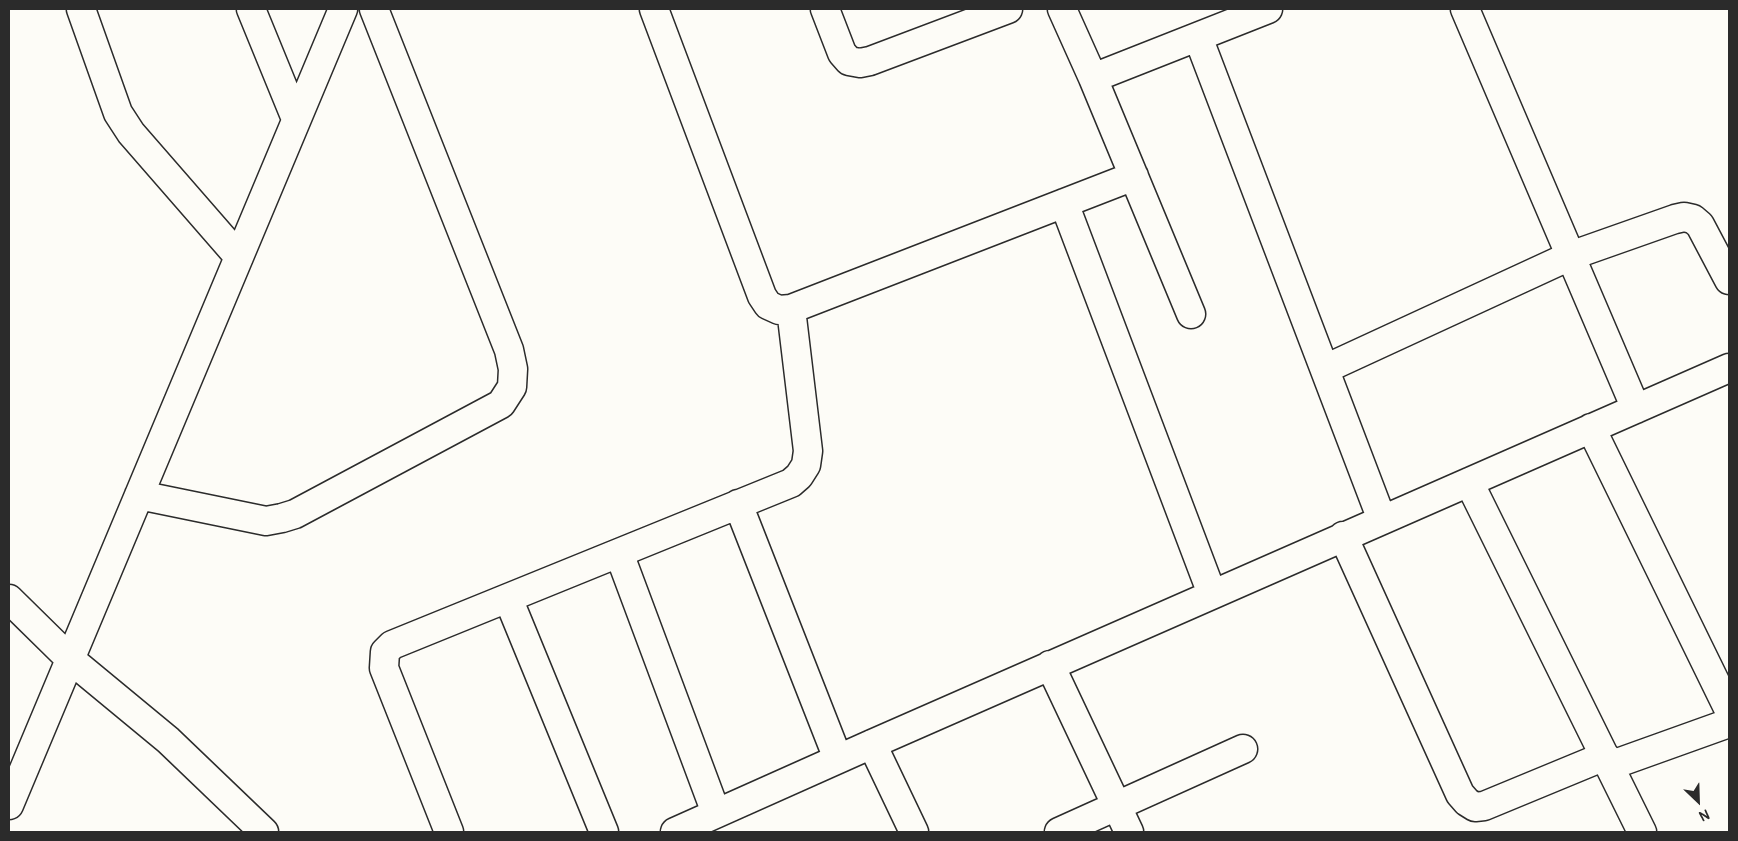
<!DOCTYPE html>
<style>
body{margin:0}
#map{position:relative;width:1738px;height:841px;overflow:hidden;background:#fdfcf7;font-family:Pangolin,sans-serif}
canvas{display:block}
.frame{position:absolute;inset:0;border:10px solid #2b2b2b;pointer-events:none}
.north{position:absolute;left:1673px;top:776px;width:50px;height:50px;-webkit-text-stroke:4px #fdfcf7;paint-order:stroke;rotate:156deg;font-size:14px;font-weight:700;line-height:20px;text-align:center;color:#2b2b2b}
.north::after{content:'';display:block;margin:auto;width:18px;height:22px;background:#2b2b2b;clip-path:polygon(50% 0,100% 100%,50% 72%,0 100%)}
</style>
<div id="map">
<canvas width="1738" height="841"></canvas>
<div class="frame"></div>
<div class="north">N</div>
</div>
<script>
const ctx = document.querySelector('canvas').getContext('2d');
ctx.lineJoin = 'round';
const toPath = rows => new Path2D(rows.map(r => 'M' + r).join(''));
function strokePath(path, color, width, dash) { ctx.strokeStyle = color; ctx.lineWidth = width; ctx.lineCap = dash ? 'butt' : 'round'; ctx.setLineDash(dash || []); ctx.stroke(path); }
const minor = toPath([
 [81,9,118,113,131,133,239,257],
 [251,9,296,119],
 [654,9,762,296,768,305,779,310,791,309,1134,176],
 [825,9,842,53,849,61,860,63,870,61,1008,9],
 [1062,9,1093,78,1191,314],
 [1465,9,1636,409],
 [1198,37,1382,520],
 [1093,78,1268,9],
 [1064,203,1212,594],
 [1325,369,1570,256,1675,219,1684,217,1693,219,1700,225,1729,280],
 [1591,428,1729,710],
 [1469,482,1642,832],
 [139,495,266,521,282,518,295,514,501,404,512,387,513,369,509,350,374,9],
 [738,504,838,759],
 [1343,536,1460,794,1467,802,1475,807,1484,806,1605,756],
 [619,553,716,813],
 [508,598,604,832],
 [9,599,70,659,168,740,264,832],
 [1050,665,1129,832],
 [872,744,914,832],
 [1609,766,1729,723],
 [9,805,343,9],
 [449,832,384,668,385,652,392,645,791,483,799,476,806,465,808,451,791,309],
 [675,832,872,744,1729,368],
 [1059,832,1243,749]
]);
strokePath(minor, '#2b2b2b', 31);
strokePath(minor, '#fdfcf7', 28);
</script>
